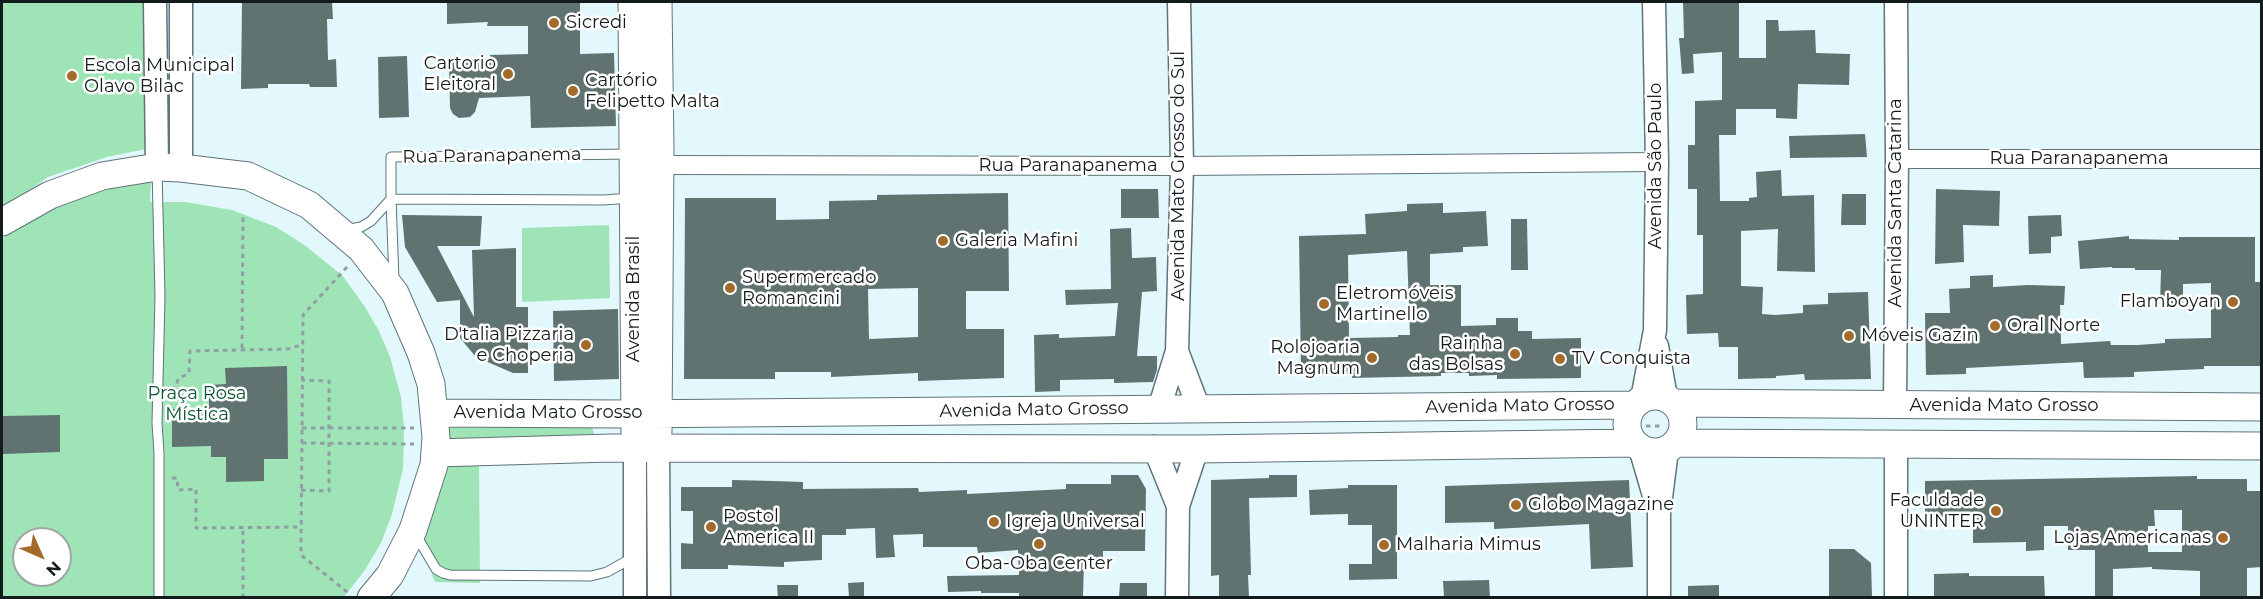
<!DOCTYPE html>
<meta charset="utf-8">
<style>
body{margin:0}
#map{position:relative;width:2263px;height:599px;overflow:hidden;background:#e3f8fd;font-family:Montserrat,sans-serif}
canvas{display:block}
.frame{position:absolute;inset:0;border:3px solid #141b1d;pointer-events:none}
.north{position:absolute;left:12px;top:527px;width:60px;height:60px;box-sizing:border-box;background:#fff;border:2px solid #a1a4a5;border-radius:50%;rotate:135deg;font-size:16px;font-weight:700;line-height:24px;text-align:center;color:#141b1d}
.north::after{content:'';display:block;margin:auto;width:21px;height:27px;background:#a46a29;clip-path:polygon(50% 0,100% 100%,50% 72%,0 100%)}
</style>
<div id="map">
<canvas width="2263" height="599"></canvas>
<div class="frame"></div>
<div class="north">N</div>
</div>
<script>
const ctx = document.querySelector('canvas').getContext('2d');
ctx.lineJoin = 'round';
function fillPath(path, color) { ctx.fillStyle = color; ctx.fill(path, 'evenodd'); }
const toPath = rows => new Path2D(rows.map(r => 'M' + r).join(''));
function strokePath(path, color, width, dash) { ctx.strokeStyle = color; ctx.lineWidth = width; ctx.lineCap = dash ? 'butt' : 'round'; ctx.setLineDash(dash || []); ctx.stroke(path); }
function write(font, color, halo, rows, align = 'center') {
  ctx.font = font + ' Montserrat,sans-serif'; ctx.lineWidth = 5; ctx.setLineDash([]); ctx.textBaseline = 'middle'; ctx.strokeStyle = halo; ctx.fillStyle = color; for (const [text, x, y, turn = 0] of rows) {
    ctx.save(); ctx.translate(x, y); ctx.rotate((+turn || 0) * Math.PI / 180); ctx.textAlign = isNaN(turn) ? turn : align; if (halo) ctx.strokeText(text, 0, 0); ctx.fillText(text, 0, 0); ctx.restore();
  }
}
const green = toPath([
 [2,2,149,2,146,149,107,157,48,177,2,210],
 [151,182,150,202,185,202,232,210,276,227,303,244,342,275,365,307,379,331,390,357,401,397,404,428,403,469,392,514,381,543,365,570,344,597,2,597,2,239,34,216,88,193],
 [24,539,60,539,60,575,24,575],
 [609,225,610,298,522,302,522,228],
 [592,427,594,434,444,442,444,428],
 [479,461,480,583,435,582,421,544,446,467,453,463]
]);
const building = toPath([
 [242,2,332,2,333,19,327,19,328,60,336,59,337,87,310,87,309,84,268,84,268,88,241,89],
 [447,2,580,2,580,54,614,53,616,126,531,128,530,96,479,98,475,112,470,117,459,118,453,114,450,108,449,60,490,58,490,55,528,54,528,26,487,26,488,22,447,24],
 [1683,2,1739,2,1739,58,1766,58,1766,20,1778,20,1779,31,1815,30,1816,53,1850,54,1849,85,1798,84,1797,119,1776,118,1776,109,1736,109,1736,135,1719,135,1720,201,1749,201,1749,198,1757,197,1756,172,1781,170,1782,196,1814,195,1815,272,1777,271,1778,229,1741,231,1741,286,1763,287,1762,314,1775,315,1803,313,1803,305,1828,304,1828,293,1868,292,1871,379,1805,380,1804,374,1776,376,1776,378,1738,379,1738,347,1719,347,1718,333,1687,334,1686,295,1703,294,1703,235,1697,235,1697,189,1688,189,1688,145,1695,145,1695,101,1722,100,1722,52,1693,54,1694,73,1682,74,1679,38,1684,38],
 [407,56,409,117,379,118,378,57],
 [1865,134,1867,157,1790,158,1789,136],
 [1121,189,1158,189,1159,218,1121,218],
 [1936,189,2000,191,1999,226,1963,225,1964,262,1935,264],
 [1008,193,1009,291,966,291,966,329,1004,329,1004,378,918,381,918,373,831,377,831,372,775,372,775,379,684,379,685,198,776,198,776,220,829,219,829,201,877,200,877,195],
 [918,288,918,337,869,339,868,289],
 [1842,194,1866,194,1866,225,1841,225],
 [1443,203,1443,213,1486,211,1488,246,1463,247,1463,252,1430,254,1430,285,1461,285,1461,326,1496,325,1496,318,1518,318,1518,331,1532,331,1532,339,1581,338,1581,378,1497,379,1497,375,1469,376,1469,373,1441,373,1441,376,1352,378,1352,373,1301,374,1299,236,1366,234,1365,214,1407,211,1407,204],
 [1407,251,1410,335,1398,335,1398,337,1349,338,1348,255],
 [402,215,482,216,480,246,437,246,474,317,472,250,516,248,516,307,528,307,528,373,513,373,476,357,460,338,460,300,437,302,405,247],
 [2061,215,2062,236,2051,237,2051,253,2029,254,2028,216],
 [1511,219,1527,219,1528,270,1511,270],
 [1131,228,1132,258,1156,257,1157,291,1142,292,1137,356,1157,356,1157,370,1153,382,1114,383,1114,379,1060,380,1060,391,1035,392,1034,335,1059,334,1059,338,1115,336,1118,303,1066,305,1065,290,1111,289,1110,229],
 [2129,236,2129,239,2179,240,2179,237,2255,237,2255,282,2262,282,2262,366,2204,366,2204,369,2134,372,2134,377,2084,378,2083,362,1966,368,1966,374,1926,375,1925,313,1950,313,1949,289,1970,288,1970,276,1993,275,1993,287,2028,285,2065,286,2064,305,2060,305,2061,344,2110,341,2111,345,2138,345,2165,343,2165,339,2211,338,2211,283,2183,284,2183,304,2160,304,2161,270,2135,270,2135,268,2112,268,2112,267,2080,269,2078,241],
 [618,309,619,379,554,381,553,311],
 [287,366,288,459,264,459,264,481,226,482,226,457,211,457,211,446,172,447,172,409,209,408,209,385,226,384,225,368],
 [60,415,60,452,2,454,2,416],
 [1111,475,1138,475,1146,489,1145,551,1103,551,1103,560,1084,561,1083,597,1019,597,1019,593,981,593,981,591,948,592,947,576,1019,575,1018,550,978,553,977,547,923,547,923,534,893,535,895,557,876,558,875,528,846,529,846,535,822,535,822,560,784,562,784,567,728,565,728,569,681,569,681,543,693,544,693,511,681,511,681,487,732,487,732,480,774,481,803,482,803,489,918,488,919,492,967,490,967,494,1066,489,1066,484,1111,484],
 [1269,475,1297,475,1297,497,1249,498,1251,575,1248,575,1249,597,1219,597,1219,575,1211,576,1211,480,1269,478],
 [2197,476,2197,479,2247,479,2247,491,2262,491,2262,567,2247,568,2247,597,2200,597,2200,571,2152,569,2152,567,2113,569,2113,597,2095,597,2095,550,2068,550,2068,526,2044,526,2044,550,2026,551,2026,542,1973,543,1973,517,1925,518,1925,481],
 [2154,510,2182,510,2182,552,2148,552,2148,526,2155,526],
 [1629,480,1633,567,1591,569,1589,524,1494,529,1494,522,1445,523,1445,486],
 [1348,485,1397,485,1397,579,1349,580,1349,564,1372,564,1372,525,1348,525,1348,514,1310,515,1309,490,1348,488],
 [1829,549,1854,549,1871,563,1872,596,1829,597],
 [1969,573,1969,576,2044,576,2045,597,1934,597,1934,574],
 [1489,580,1490,597,1444,597,1443,581],
 [864,582,864,597,849,597,848,583],
 [1120,583,1147,583,1147,597,1119,597],
 [777,585,798,585,798,597,778,597],
 [1719,585,1719,597,1688,597,1688,586]
]);
const path = toPath([
 [347,267,303,315,301,555,351,595],
 [242,348,243,214],
 [171,389,176,387,178,379,189,373,190,351,288,349,301,345],
 [1646,426,1663,426],
 [302,428,414,428],
 [302,443,414,444],
 [172,478,177,478,178,490,196,489,196,528,301,527],
 [301,490,329,491,329,381,301,380],
 [243,598,243,528]
]);
const service = toPath([
 [157,169,160,296,157,423,159,453,159,598],
 [391,199,604,200,631,198],
 [345,230,361,227,371,221,391,199],
 [394,280,391,199,391,157,632,154],
 [416,535,436,569,443,573,450,575,591,576,607,572,632,558]
]);
const minor = toPath([
 [1897,159,2262,159],
 [660,165,1182,166,1657,162]
]);
const tertiary = toPath([
 [155,2,157,167],
 [181,2,181,168],
 [1657,346,1666,398],
 [1177,351,1199,409],
 [1642,399,1655,330,1657,162,1654,2],
 [1895,405,1897,159,1896,2],
 [1159,409,1177,351,1182,166,1179,2],
 [1896,444,1896,598],
 [1154,447,1178,506],
 [658,448,659,598],
 [1640,448,1657,506],
 [635,598,635,448],
 [1177,598,1178,506,1197,449],
 [1659,598,1659,513,1667,450]
]);
const secondary = toPath([
 [632,2,635,432],
 [658,2,660,150,658,432],
 [2,222,50,195,102,176,157,167,181,168,248,176,309,205,361,249,395,293,421,353,431,384,436,437,434,465,413,530,390,575,371,598],
 '1627 424a28 28 0 1 1 56 0a28 28 0 1 1-56 0Z',
 [1675,403,2262,407],
 [434,413,624,414,1634,405],
 [1676,443,2262,446],
 [435,453,611,448,1197,449,1634,443]
]);
const markers = [
 [554,23,6,"#a46a29"],
 [508,74,6,"#a46a29"],
 [72,76,6,"#a46a29"],
 [573,91,6,"#a46a29"],
 [943,241,6,"#a46a29"],
 [730,288,6,"#a46a29"],
 [2233,302,6,"#a46a29"],
 [1324,304,6,"#a46a29"],
 [1995,326,6,"#a46a29"],
 [1849,336,6,"#a46a29"],
 [586,345,6,"#a46a29"],
 [1515,354,6,"#a46a29"],
 [1372,358,6,"#a46a29"],
 [1560,359,6,"#a46a29"],
 [1516,505,6,"#a46a29"],
 [1996,511,6,"#a46a29"],
 [994,522,6,"#a46a29"],
 [711,527,6,"#a46a29"],
 [2223,538,6,"#a46a29"],
 [1039,544,6,"#a46a29"],
 [1384,545,6,"#a46a29"]
];
const poiNames = [
 ["Sicredi",566,23],
 ["Cartorio",496,64,"right"],
 ["Eleitoral",496,85,"right"],
 ["Escola Municipal",84,66],
 ["Olavo Bilac",84,87],
 ["Cartório",585,81],
 ["Felipetto Malta",585,102],
 ["Galeria Mafini",955,241],
 ["Supermercado",742,278],
 ["Romancini",742,299],
 ["Eletromóveis",1336,294],
 ["Martinello",1336,315],
 ["Flamboyan",2221,302,"right"],
 ["Oral Norte",2007,326],
 ["D'talia Pizzaria",574,335,"right"],
 ["e Choperia",574,356,"right"],
 ["Móveis Gazin",1861,336],
 ["Rainha",1503,344,"right"],
 ["das Bolsas",1503,365,"right"],
 ["Rolojoaria",1360,348,"right"],
 ["Magnum",1360,369,"right"],
 ["TV Conquista",1572,359],
 ["Faculdade",1984,501,"right"],
 ["UNINTER",1984,522,"right"],
 ["Globo Magazine",1528,505],
 ["Postol",723,517],
 ["America II",723,538],
 ["Igreja Universal",1006,522],
 ["Lojas Americanas",2211,538,"right"],
 ["Malharia Mimus",1396,545],
 ["Oba-Oba Center",1039,564,"center"]
];
const streetNames = [
 ["Rua Paranapanema",492,156,-1],
 ["Rua Paranapanema",2079,159],
 ["Rua Paranapanema",1068,166],
 ["Avenida São Paulo",1656,166,-90],
 ["Avenida Mato Grosso do Sul",1179,176,-90],
 ["Avenida Santa Catarina",1896,203,-90],
 ["Avenida Brasil",634,299,-90],
 ["Avenida Mato Grosso",1520,406,-1],
 ["Avenida Mato Grosso",2004,406],
 ["Avenida Mato Grosso",1034,410,-1],
 ["Avenida Mato Grosso",548,413]
];
const parkNames = [
 ["Praça Rosa",197,394],
 ["Mística",197,415]
];
fillPath(green, '#9fe4b6');
fillPath(building, '#607370');
strokePath(service, '#607378', 11);
strokePath(minor, '#607378', 20);
strokePath(tertiary, '#607378', 25);
strokePath(secondary, '#607378', 29);
strokePath(path, '#909fa3', 3, [4.5, 4.5]);
strokePath(service, '#fff', 9);
strokePath(minor, '#fff', 18);
strokePath(tertiary, '#fff', 22);
strokePath(secondary, '#fff', 27);
for (const [x, y, r, color] of markers) { const dot = new Path2D(); dot.arc(x, y, r, 0, 2 * Math.PI); ctx.fillStyle = color; ctx.fill(dot); strokePath(dot, '#fff', 2); }
write('18px', '#141b1d', '#fff', poiNames, 'left');
write('18px', '#141b1d', '#fff', streetNames);
write('18px', '#0b5530', '#fff', parkNames);
</script>
